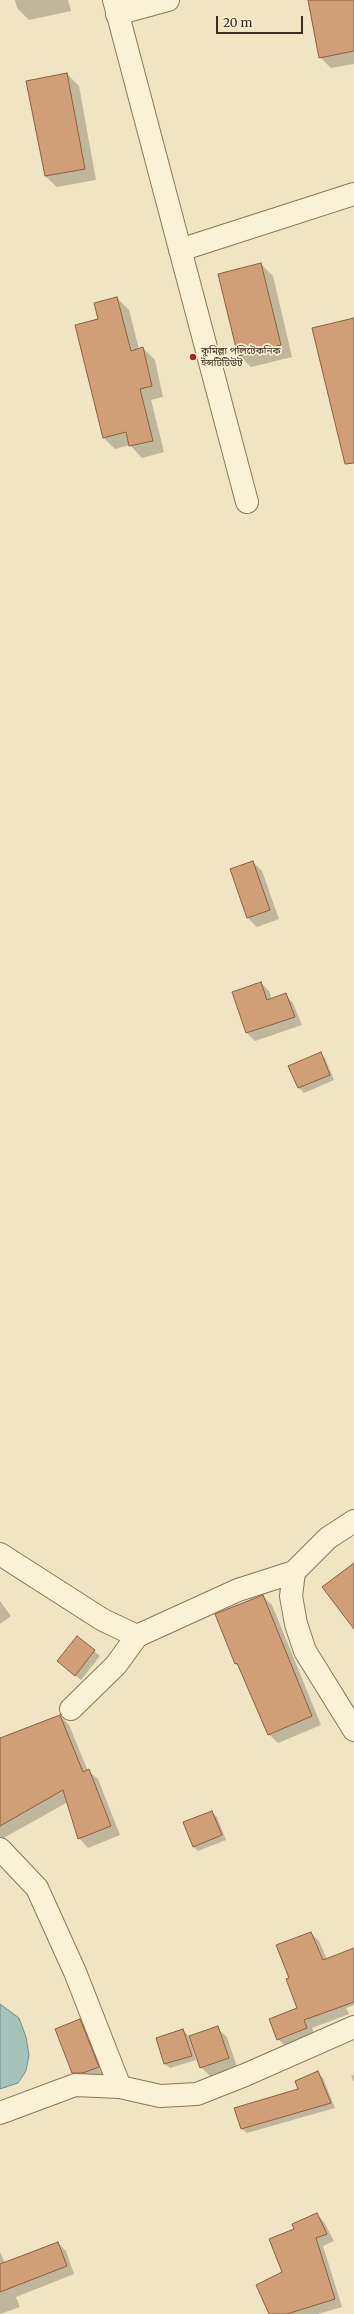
<!DOCTYPE html>
<meta charset="utf-8">
<style>
body{margin:0}
#map{position:relative;width:354px;height:2314px;overflow:hidden;background:#f0e4c3;font-family:Merriweather,serif}
canvas{display:block}
.scale{position:absolute;left:216px;top:16px;width:87px;height:18px;box-sizing:border-box;border:2px solid #3b2d1e;border-top:0;padding-left:5px;font-size:12px;line-height:14px;white-space:nowrap;color:#3b2d1e;-webkit-text-stroke:3px #f7eed3;paint-order:stroke}
</style>
<div id="map">
<canvas width="354" height="2314"></canvas>
<div class="scale">20 m</div>
</div>
<script>
const ctx = document.querySelector('canvas').getContext('2d');
ctx.lineJoin = 'round';
function fillPath(path, color) { ctx.fillStyle = color; ctx.fill(path, 'evenodd'); }
const toPath = rows => new Path2D(rows.map(r => 'M' + r).join(''));
function strokePath(path, color, width, dash) { ctx.strokeStyle = color; ctx.lineWidth = width; ctx.lineCap = dash ? 'butt' : 'round'; ctx.setLineDash(dash || []); ctx.stroke(path); }
function write(font, color, halo, rows, align = 'center') {
  ctx.font = font + ' Merriweather,"Noto Sans Bengali",serif'; ctx.lineWidth = 3.5; ctx.setLineDash([]); ctx.textBaseline = 'middle'; ctx.strokeStyle = halo; ctx.fillStyle = color; for (const [text, x, y, turn = 0] of rows) {
    ctx.save(); ctx.translate(x, y); ctx.rotate((+turn || 0) * Math.PI / 180); ctx.textAlign = isNaN(turn) ? turn : align; if (halo) ctx.strokeText(text, 0, 0); ctx.fillText(text, 0, 0); ctx.restore();
  }
}
const water = toPath([
 [0,2004,19,2018,26,2037,29,2055,26,2071,18,2083,0,2089,0,2004]
]);
const shadow = toPath([
 [15,0,68,0,71,11,29,20,17,8],
 [309,0,354,0,354,64,331,68,320,57],
 [67,74,79,86,96,180,57,187,45,176],
 [261,264,273,276,292,357,251,367,239,355],
 [117,298,129,310,139,349,143,348,155,360,163,397,151,400,164,452,142,458,130,445,115,449,103,437],
 [253,862,262,871,279,919,257,927,248,918,231,869],
 [261,983,269,991,272,1000,285,995,293,1003,302,1025,255,1041,247,1033,233,993],
 [320,1053,325,1058,334,1080,304,1093,299,1088,290,1066],
 [263,1596,272,1605,321,1725,278,1743,269,1734,241,1669,235,1663],
 [0,1601,11,1616,0,1624],
 [77,1637,100,1656,81,1680,63,1665],
 [60,1716,69,1725,88,1771,98,1779,120,1835,88,1848,79,1838,68,1802,0,1840,0,1739],
 [212,1812,217,1817,226,1840,198,1851,193,1846],
 [311,1933,319,1941,327,1959,354,1949,354,2005,346,2008,349,2014,312,2028,315,2036,286,2047,278,2039,299,2009,291,1978],
 [80,2020,89,2030,107,2076,83,2082,73,2072],
 [217,2028,227,2037,237,2067,210,2076,201,2067],
 [183,2030,188,2035,196,2060,170,2068,165,2064],
 [318,2073,323,2078,335,2108,247,2133,242,2129,300,2090],
 [354,2075,354,2082,351,2076],
 [317,2214,324,2222,334,2241,323,2246,342,2307,318,2314,270,2314,295,2229],
 [58,2243,66,2251,74,2274,16,2297,20,2307,0,2314,0,2252,5,2263]
]);
const building = toPath([
 [308,0,354,0,354,51,319,58,308,0],
 [67,73,85,169,45,176,26,81,67,73],
 [261,263,281,345,238,356,218,274,261,263],
 [117,297,131,351,143,347,152,386,140,389,153,441,129,446,126,432,103,438,75,325,98,319,94,303,117,297],
 [354,318,354,463,345,464,312,328,354,318],
 [253,861,270,910,247,918,230,869,253,861],
 [261,982,267,1000,286,993,295,1017,246,1033,232,992,261,982],
 [321,1052,330,1075,298,1088,288,1066,321,1052],
 [354,1563,354,1629,322,1587,354,1563],
 [263,1595,312,1716,268,1735,237,1663,235,1664,215,1614,263,1595],
 [77,1636,95,1650,75,1676,57,1661,77,1636],
 [60,1715,83,1772,89,1769,111,1826,78,1839,63,1790,0,1826,0,1738,60,1715],
 [212,1811,222,1835,193,1847,183,1822,212,1811],
 [311,1932,323,1960,354,1948,354,2002,304,2020,307,2028,277,2040,269,2019,297,2008,286,1979,289,1978,276,1945,311,1932],
 [80,2019,99,2067,83,2073,72,2073,55,2029,80,2019],
 [218,2026,229,2058,200,2068,189,2036,218,2026],
 [183,2029,192,2056,164,2064,156,2038,183,2029],
 [318,2071,331,2103,241,2129,234,2108,298,2089,295,2081,318,2071],
 [317,2213,327,2234,316,2238,335,2299,287,2314,269,2314,256,2285,282,2272,269,2239,294,2229,292,2224,317,2213],
 [58,2242,67,2266,0,2292,0,2264,58,2242]
]);
const minor = toPath([
 [114,0,247,502],
 [117,14,168,0],
 [180,250,354,194],
 [71,1709,116,1665,137,1636],
 [0,1849,37,1888,75,1972,120,2087]
]);
const tertiary = toPath([
 [354,1521,328,1538,294,1572,291,1596,296,1624,305,1651,354,1730],
 [0,1554,103,1620,137,1636,238,1590,294,1572],
 [0,2113,75,2085,120,2087,160,2096,197,2094,245,2075,354,2027]
]);
const markers = [
 [193,357,4,"#9d2a27"]
];
const poiNames = [
 ["কুমিল্লা পলিটেকনিক",201,351],
 ["ইন্সটিটিউট",201,363]
];
fillPath(water, '#a6c3bb');
strokePath(water, '#6c9289', 1);
fillPath(shadow, '#0003');
fillPath(building, '#d09f78');
strokePath(building, '#8b5f3e', 1);
strokePath(minor, '#8b7659', 24);
strokePath(tertiary, '#8b7659', 24);
strokePath(minor, '#faf1d7', 22);
strokePath(tertiary, '#faf1d7', 22);
for (const [x, y, r, color] of markers) { const dot = new Path2D(); dot.arc(x, y, r, 0, 2 * Math.PI); ctx.fillStyle = color; ctx.fill(dot); strokePath(dot, '#f7eed3', 1.5); }
write('10px', '#3b2d1e', '#f7eed3', poiNames, 'left');
</script>
